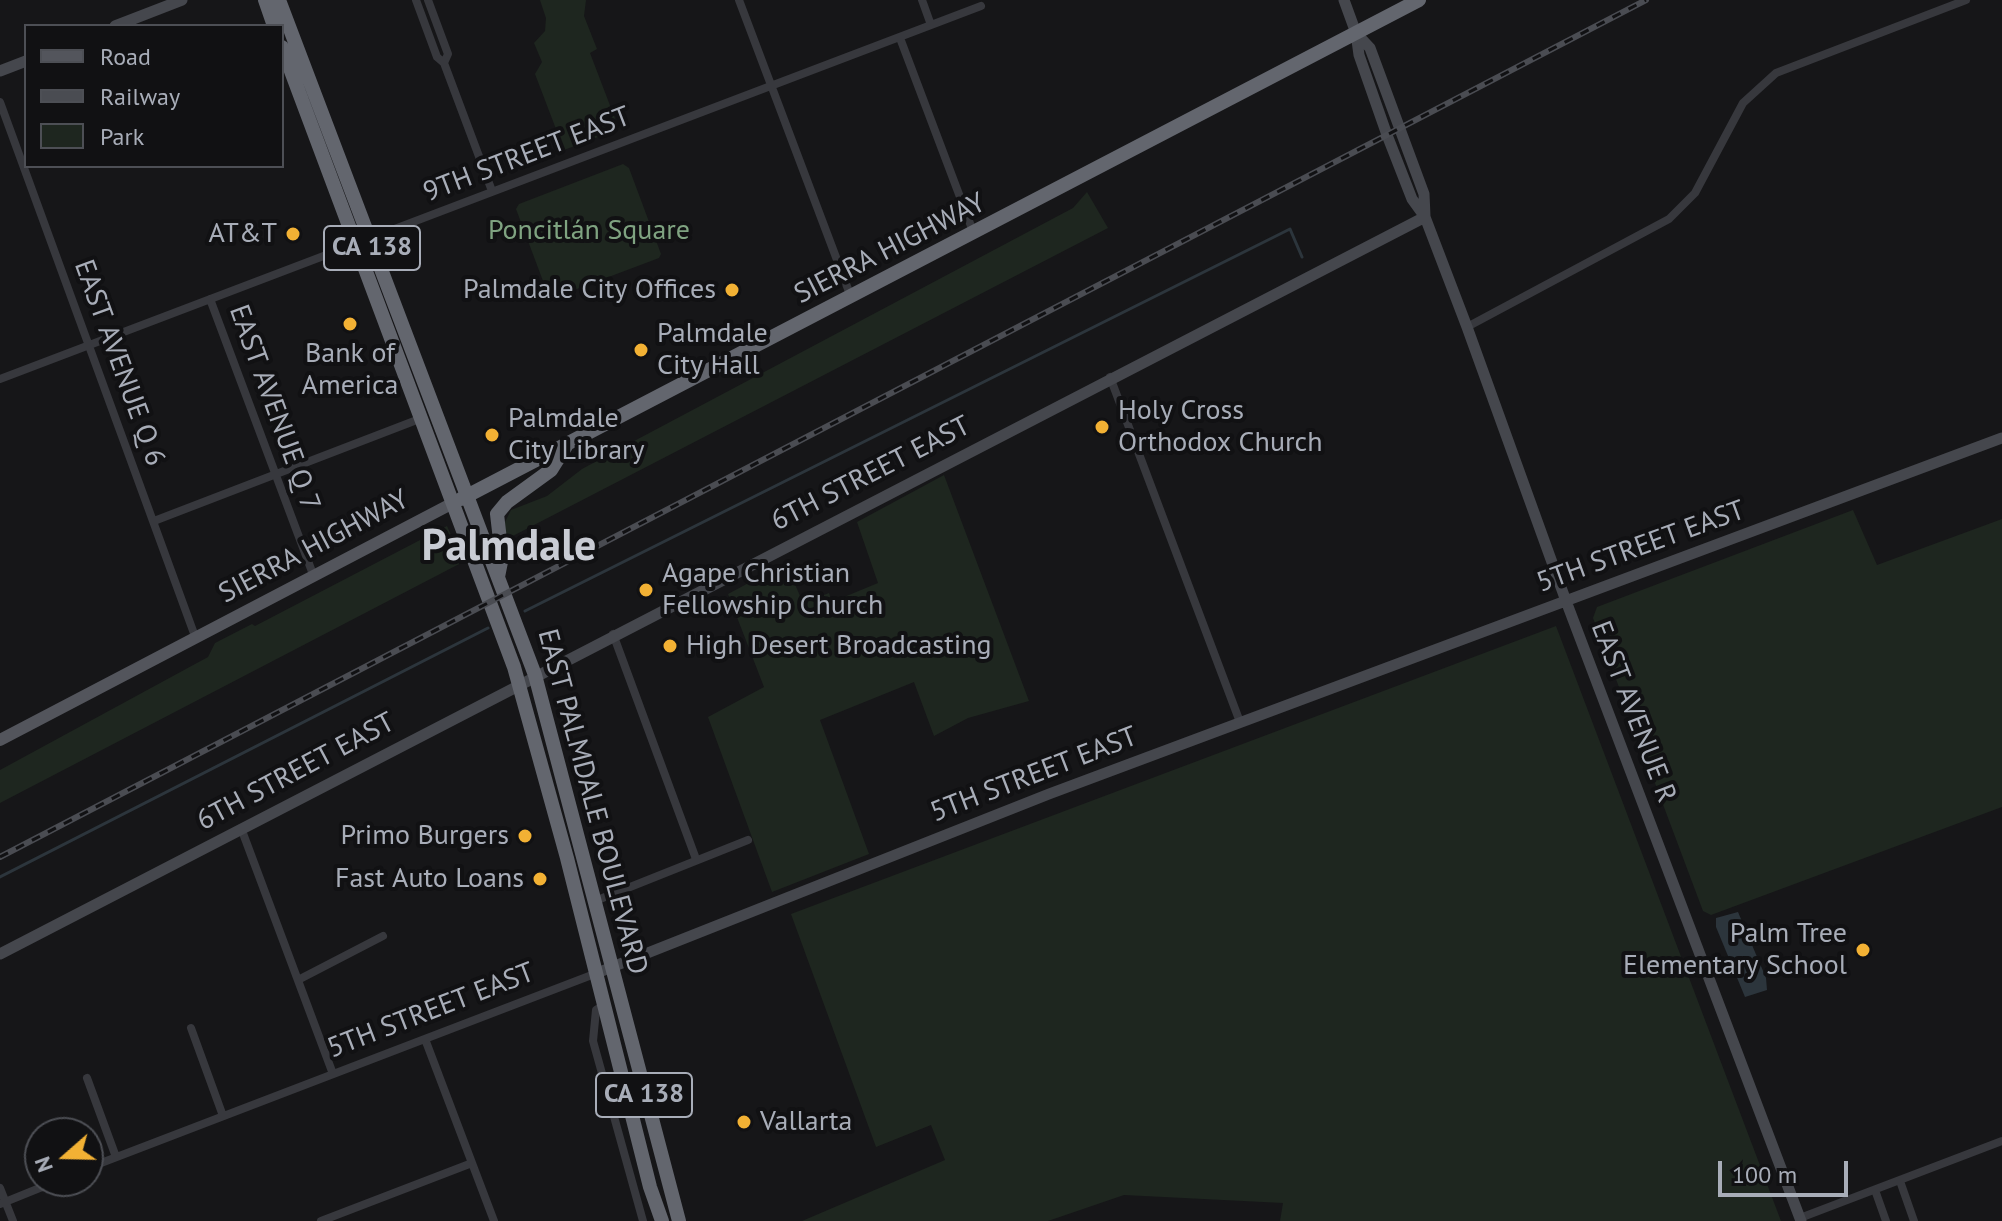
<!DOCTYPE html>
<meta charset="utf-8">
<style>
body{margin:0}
#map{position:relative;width:2002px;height:1221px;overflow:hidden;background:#161618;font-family:"PT Sans",sans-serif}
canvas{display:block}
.legend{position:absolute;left:24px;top:24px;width:260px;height:144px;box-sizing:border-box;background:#111113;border:2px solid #4d4f55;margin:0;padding:10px 14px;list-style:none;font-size:24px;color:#a8adb8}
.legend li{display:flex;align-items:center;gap:16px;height:40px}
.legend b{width:40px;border:2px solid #4d4f55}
.north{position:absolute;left:24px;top:1117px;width:80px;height:80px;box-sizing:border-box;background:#111113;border:2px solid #4d4f55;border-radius:50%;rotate:250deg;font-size:22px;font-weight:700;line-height:32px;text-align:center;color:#a8adb8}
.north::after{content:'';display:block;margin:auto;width:28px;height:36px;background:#f2b134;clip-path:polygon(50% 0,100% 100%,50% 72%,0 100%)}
.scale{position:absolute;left:1718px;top:1161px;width:130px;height:36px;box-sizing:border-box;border:4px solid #a8adb8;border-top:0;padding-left:10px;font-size:24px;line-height:28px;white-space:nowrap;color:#a8adb8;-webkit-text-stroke:6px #111113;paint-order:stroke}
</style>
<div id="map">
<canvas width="2002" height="1221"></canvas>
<ul class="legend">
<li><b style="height:10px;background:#53555c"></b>Road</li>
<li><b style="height:10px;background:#4a4c52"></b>Railway</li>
<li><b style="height:22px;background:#1e261f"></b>Park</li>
</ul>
<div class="north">N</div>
<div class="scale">100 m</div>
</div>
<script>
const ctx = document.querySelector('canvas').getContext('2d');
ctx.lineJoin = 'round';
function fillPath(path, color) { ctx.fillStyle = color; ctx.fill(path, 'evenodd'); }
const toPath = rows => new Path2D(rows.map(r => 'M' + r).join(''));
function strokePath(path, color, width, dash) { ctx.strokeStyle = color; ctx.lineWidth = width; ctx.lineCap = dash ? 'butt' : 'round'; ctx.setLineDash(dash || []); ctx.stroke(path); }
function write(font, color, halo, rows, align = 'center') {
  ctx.font = font + ' "PT Sans",sans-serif'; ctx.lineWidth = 8; ctx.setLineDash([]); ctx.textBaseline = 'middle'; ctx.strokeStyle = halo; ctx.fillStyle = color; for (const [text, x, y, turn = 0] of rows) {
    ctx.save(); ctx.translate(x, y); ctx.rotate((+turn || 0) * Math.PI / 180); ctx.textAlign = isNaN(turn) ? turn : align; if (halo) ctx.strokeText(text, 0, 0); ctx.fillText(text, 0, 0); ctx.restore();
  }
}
const green = toPath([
 [540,0,586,0,584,16,597,49,590,53,619,129,564,150,535,74,542,62,534,43,545,31,546,18],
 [623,164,629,168,661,254,659,258,553,298,549,297,516,209,519,204],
 [1087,192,1108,228,507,539,503,526,511,510,547,496,582,469,621,448,1073,208],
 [944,475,1029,701,968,718,934,736,914,682,820,720,869,854,772,892,708,717,764,687,728,594,786,563,803,603,829,593,832,602,878,583,857,522],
 [1853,510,1877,565,2002,519,2002,807,1711,915,1703,911,1593,618,1597,607],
 [447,526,463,562,0,803,0,770,208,657,215,643,252,624,255,626],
 [1556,626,1781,1221,1280,1221,1283,1203,1124,1195,1048,1221,802,1221,945,1160,931,1125,876,1147,791,914]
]);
const water = toPath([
 [1738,912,1766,978,1767,990,1745,997,1716,927,1716,918]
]);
const stream = toPath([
 [525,611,1290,229,1302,257],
 [0,877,488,628]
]);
const street = toPath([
 [416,0,437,57,444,63,492,191],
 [428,0,448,54,444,63],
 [739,0,851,297],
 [922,0,931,25],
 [900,38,974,234],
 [0,102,196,639],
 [210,299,314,577],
 [1467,327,1669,219,1695,193,1743,103,1776,73,1966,0],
 [1110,377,1240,722],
 [0,379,981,6],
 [154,521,422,418],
 [613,634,696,859],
 [241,828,333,1074],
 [595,901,748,840],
 [298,980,383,936],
 [604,1005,596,1010,593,1041,643,1221],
 [191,1028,223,1116],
 [425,1039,494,1221],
 [87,1078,116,1157],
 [88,1168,597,973],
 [1900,1181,1914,1221],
 [0,1188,13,1221],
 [1875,1190,1886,1221],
 [0,1204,57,1181],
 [1800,1218,2002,1141],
 [321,1221,472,1163]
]);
const secondary = toPath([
 [1344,0,1356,33,1359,55,1387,135,1412,199,1425,217,1467,327,1566,601,1801,1221],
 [115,26,182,0],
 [1356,33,1370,48,1424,194,1425,216],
 [0,71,26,61],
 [0,954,1425,217],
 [597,973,1049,794,2002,438]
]);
const primary = toPath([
 [0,740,453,503]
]);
const highway = toPath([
 [265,0,274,26],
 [279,0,535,675,679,1221],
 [282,47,514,667,567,858,650,1187,662,1221],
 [461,499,1419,0],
 [498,577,502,557,497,514,507,502,551,470,566,446]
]);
const rail = toPath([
 [0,857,1646,0]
]);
const markers = [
 [293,234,8,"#f2b134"],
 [732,290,8,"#f2b134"],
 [350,324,8,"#f2b134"],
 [641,350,8,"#f2b134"],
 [1102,427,8,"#f2b134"],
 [492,435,8,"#f2b134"],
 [646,590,8,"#f2b134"],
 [670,646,8,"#f2b134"],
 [525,836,8,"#f2b134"],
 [540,879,8,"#f2b134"],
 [1863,950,8,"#f2b134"],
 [744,1122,8,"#f2b134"]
];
const shields = [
 [372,248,96],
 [644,1095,96]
];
const shieldNames = [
 ["CA 138",372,248],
 ["CA 138",644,1095]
];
const streetNames = [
 ["9TH STREET EAST",527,155,-21],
 ["SIERRA HIGHWAY",890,249,-27],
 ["EAST AVENUE Q 6",119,363,70],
 ["EAST AVENUE Q 7",274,408,70],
 ["6TH STREET EAST",871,474,-27],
 ["SIERRA HIGHWAY",314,547,-28],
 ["5TH STREET EAST",1641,547,-20],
 ["EAST AVENUE R",1633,712,69],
 ["6TH STREET EAST",296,772,-28],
 ["5TH STREET EAST",1034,775,-21],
 ["EAST PALMDALE BOULEVARD",592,802,75],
 ["5TH STREET EAST",431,1011,-21]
];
const parkNames = [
 ["Poncitlán Square",589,231]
];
const poiNames = [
 ["AT&T",277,234,"right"],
 ["Palmdale City Offices",716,290,"right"],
 ["Palmdale",657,334],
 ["City Hall",657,366],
 ["Bank of",350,354,"center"],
 ["America",350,386,"center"],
 ["Holy Cross",1118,411],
 ["Orthodox Church",1118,443],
 ["Palmdale",508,419],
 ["City Library",508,451],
 ["Agape Christian",662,574],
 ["Fellowship Church",662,606],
 ["High Desert Broadcasting",686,646],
 ["Primo Burgers",509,836,"right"],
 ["Fast Auto Loans",524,879,"right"],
 ["Palm Tree",1847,934,"right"],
 ["Elementary School",1847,966,"right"],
 ["Vallarta",760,1122]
];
const townNames = [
 ["Palmdale",509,547]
];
fillPath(green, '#1e261f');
fillPath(water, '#2c353c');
strokePath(stream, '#2c353c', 3);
strokePath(street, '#37383d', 8);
strokePath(secondary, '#45474d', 11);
strokePath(primary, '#53555c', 12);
strokePath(highway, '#63666e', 14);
strokePath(rail, '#4a4c52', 6);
strokePath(rail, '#111113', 3, [9]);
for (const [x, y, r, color] of markers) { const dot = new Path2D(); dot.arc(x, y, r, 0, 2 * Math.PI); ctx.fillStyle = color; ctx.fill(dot); strokePath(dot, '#111113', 3); }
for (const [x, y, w] of shields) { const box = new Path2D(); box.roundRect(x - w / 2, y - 22, w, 44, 6); ctx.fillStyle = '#111113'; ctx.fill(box); strokePath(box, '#a8adb8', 2); }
write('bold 26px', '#a8adb8', null, shieldNames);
write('28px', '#a8adb8', '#111113', streetNames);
write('28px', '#7fa381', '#111113', parkNames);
write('28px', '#a8adb8', '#111113', poiNames, 'left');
write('bold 44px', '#c9ccd4', '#111113', townNames);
</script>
